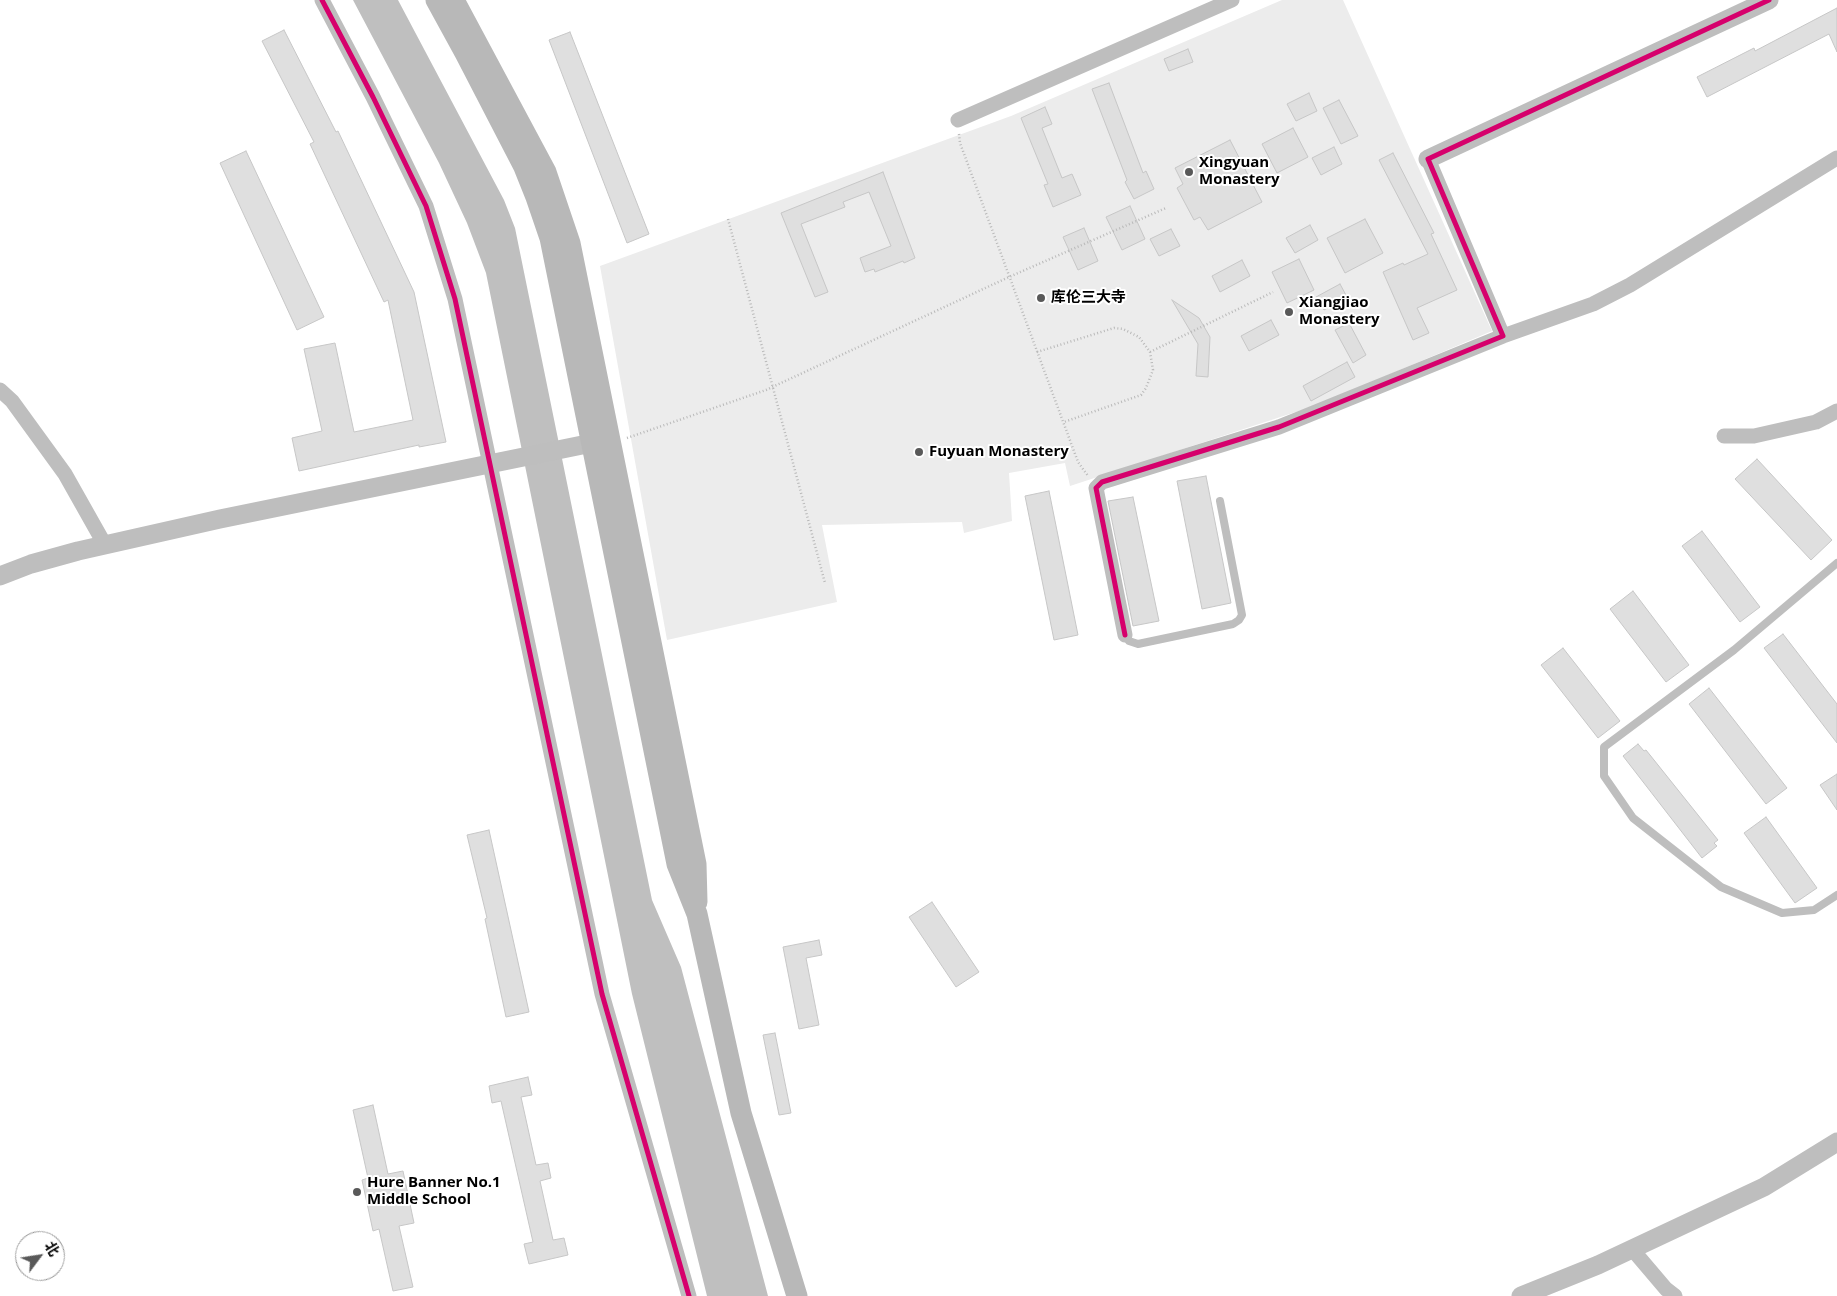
<!DOCTYPE html>
<meta charset="utf-8">
<style>
body{margin:0}
#map{position:relative;width:1837px;height:1296px;overflow:hidden;background:#fff;font-family:"Open Sans","Noto Sans SC",sans-serif}
canvas{display:block}
.north{position:absolute;left:15px;top:1231px;width:50px;height:50px;box-sizing:border-box;background:#fff;border:1px solid #999;border-radius:50%;rotate:59deg;font-size:14px;font-weight:700;line-height:20px;text-align:center;color:#000}
.north::after{content:'';display:block;margin:auto;width:18px;height:22px;background:#595959;clip-path:polygon(50% 0,100% 100%,50% 72%,0 100%)}
</style>
<div id="map">
<canvas width="1837" height="1296"></canvas>
<div class="north">北</div>
</div>
<script>
const ctx = document.querySelector('canvas').getContext('2d');
ctx.lineJoin = 'round';
function fillPath(path, color) { ctx.fillStyle = color; ctx.fill(path, 'evenodd'); }
const toPath = rows => new Path2D(rows.map(r => 'M' + r).join(''));
function strokePath(path, color, width, dash) { ctx.strokeStyle = color; ctx.lineWidth = width; ctx.lineCap = dash ? 'butt' : 'round'; ctx.setLineDash(dash || []); ctx.stroke(path); }
function write(font, color, halo, rows, align = 'center') {
  ctx.font = font + ' "Open Sans","Noto Sans SC",sans-serif'; ctx.lineWidth = 4; ctx.setLineDash([]); ctx.textBaseline = 'middle'; ctx.strokeStyle = halo; ctx.fillStyle = color; for (const [text, x, y, turn = 0] of rows) {
    ctx.save(); ctx.translate(x, y); ctx.rotate((+turn || 0) * Math.PI / 180); ctx.textAlign = isNaN(turn) ? turn : align; if (halo) ctx.strokeText(text, 0, 0); ctx.fillText(text, 0, 0); ctx.restore();
  }
}
const green = toPath([
 [1282,0,1343,0,1492,331,1317,405,1070,486,1065,463,1009,473,1012,521,964,533,962,522,822,525,837,602,667,640,600,266,1011,116]
]);
const water = toPath([
 [353,0,398,0,504,200,515,228,652,900,681,967,768,1296,707,1296,632,994,486,273,467,223,439,163]
]);
const building = toPath([
 [1837,8,1837,52,1829,34,1707,97,1697,77,1754,48,1755,51,1837,8],
 [284,30,336,132,338,131,414,292,446,442,419,447,419,445,299,471,292,438,322,431,304,349,335,343,354,432,413,420,388,300,384,302,310,144,314,142,262,41,284,30],
 [570,32,649,234,627,243,549,40,570,32],
 [1188,49,1193,62,1169,71,1164,59,1188,49],
 [1109,83,1143,173,1146,171,1154,189,1134,199,1125,182,1127,180,1092,89,1109,83],
 [1309,93,1317,111,1296,121,1287,104,1309,93],
 [1339,100,1358,136,1341,144,1323,108,1339,100],
 [1045,107,1052,124,1042,128,1062,178,1072,174,1081,195,1053,207,1044,185,1048,184,1021,118,1045,107],
 [1293,128,1308,157,1277,173,1262,144,1293,128],
 [1230,140,1262,202,1208,230,1200,217,1194,220,1177,188,1183,184,1175,168,1230,140],
 [1334,147,1342,164,1321,175,1312,158,1334,147],
 [246,151,324,317,297,330,220,163,246,151],
 [1393,153,1434,233,1431,234,1457,290,1417,308,1429,333,1413,340,1383,272,1403,263,1404,265,1428,254,1379,160,1393,153],
 [883,172,915,258,904,263,903,261,875,272,874,269,865,272,860,258,891,246,869,192,843,202,845,207,801,224,828,292,815,297,781,213,883,172],
 [1130,206,1145,239,1122,250,1106,217,1130,206],
 [1365,219,1383,253,1345,273,1327,238,1365,219],
 [1310,225,1318,240,1295,253,1286,238,1310,225],
 [1084,228,1098,261,1078,270,1063,237,1084,228],
 [1171,229,1180,246,1159,256,1150,239,1171,229],
 [1299,259,1314,290,1287,303,1272,272,1299,259],
 [1242,260,1250,276,1220,292,1212,276,1242,260],
 [1340,284,1347,297,1324,310,1316,297,1340,284],
 [1172,300,1199,318,1210,337,1208,377,1196,376,1198,344,1172,300],
 [1271,320,1279,335,1249,351,1241,336,1271,320],
 [1349,323,1366,355,1353,363,1335,330,1349,323],
 [1347,362,1355,377,1311,401,1303,386,1347,362],
 [1757,459,1832,540,1811,560,1735,479,1757,459],
 [1206,476,1231,603,1202,609,1177,481,1206,476],
 [1049,491,1078,635,1054,640,1025,496,1049,491],
 [1133,497,1159,621,1133,626,1108,501,1133,497],
 [1702,531,1760,607,1740,622,1682,546,1702,531],
 [1633,591,1689,665,1666,682,1610,609,1633,591],
 [1783,634,1837,704,1837,743,1764,648,1783,634],
 [1563,648,1620,721,1598,738,1541,665,1563,648],
 [1709,688,1787,788,1766,804,1689,704,1709,688],
 [1638,744,1644,751,1646,750,1718,840,1714,843,1717,846,1702,858,1623,756,1638,744],
 [1837,774,1837,810,1820,785,1837,774],
 [1766,817,1817,888,1795,903,1744,833,1766,817],
 [489,830,529,1012,506,1017,485,919,487,918,467,835,489,830],
 [932,902,979,972,956,987,909,917,932,902],
 [819,940,822,955,806,958,819,1025,799,1029,783,947,819,940],
 [775,1033,791,1113,779,1115,763,1035,775,1033],
 [528,1077,532,1095,521,1097,536,1165,548,1163,551,1178,540,1181,553,1240,564,1238,568,1255,529,1264,524,1244,533,1242,501,1101,492,1103,489,1086,528,1077],
 [373,1105,388,1174,403,1171,414,1223,399,1226,413,1287,393,1291,379,1229,373,1231,362,1180,368,1178,353,1110,373,1105]
]);
const path = toPath([
 [959,134,960,143,1078,462,1088,476],
 [728,219,825,583],
 [1037,352,1114,328,1123,329,1139,337,1150,352,1153,370,1146,388,1141,395,1064,422],
 [1150,352,1273,292],
 [627,438,766,390,1009,277,1166,208]
]);
const service = toPath([
 [1837,563,1734,650,1604,747,1604,776,1633,818,1721,887,1782,913,1814,910,1837,895],
 [1125,635,1129,641,1138,644,1233,624,1239,620,1242,615,1220,501]
]);
const minor = toPath([
 [322,0,373,97,426,206,455,299,602,994,689,1296],
 [958,120,1232,0],
 [1503,336,1593,304,1630,285,1837,158],
 [0,390,12,401,65,474,105,545],
 [1724,436,1754,436,1816,422,1837,411],
 [1125,635,1096,488,1102,482,1279,427,1503,336,1428,159],
 [1632,1249,1666,1289,1675,1296]
]);
const tertiary = toPath([
 [1428,159,1769,0],
 [0,576,31,564,78,551,220,519,592,443],
 [1521,1296,1598,1265,1764,1187,1837,1142]
]);
const secondary = toPath([
 [436,0,465,53,524,167,536,197,550,238,677,864,697,914,741,1113,797,1296],
 [454,0,546,172,570,243,696,864,697,902]
]);
const cycleway = toPath([
 [322,0,373,97,426,206,455,299,602,994,689,1296],
 [1125,635,1096,488,1102,482,1279,427,1503,336,1428,159,1769,0]
]);
const markers = [
 [1189,172,5,"#595959"],
 [1041,298,5,"#595959"],
 [1289,312,5,"#595959"],
 [919,452,5,"#595959"],
 [357,1192,5,"#595959"]
];
const poiNames = [
 ["Xingyuan",1199,163],
 ["Monastery",1199,180],
 ["库伦三大寺",1051,298],
 ["Xiangjiao",1299,303],
 ["Monastery",1299,320],
 ["Fuyuan Monastery",929,452],
 ["Hure Banner No.1",367,1183],
 ["Middle School",367,1200]
];
fillPath(green, '#ececec');
fillPath(water, '#bfbfbf');
fillPath(building, '#dfdfdf');
strokePath(building, '#c7c7c7', 1);
strokePath(path, '#b9b9b9', 2.5, [1, 2.5]);
strokePath(service, '#bebebe', 8);
strokePath(minor, '#bebebe', 15);
strokePath(tertiary, '#bebebe', 19);
strokePath(secondary, '#b8b8b8', 21);
strokePath(cycleway, '#d6006c', 5);
for (const [x, y, r, color] of markers) { const dot = new Path2D(); dot.arc(x, y, r, 0, 2 * Math.PI); ctx.fillStyle = color; ctx.fill(dot); strokePath(dot, '#fff', 2); }
write('bold 15px', '#000', '#fff', poiNames, 'left');
</script>
